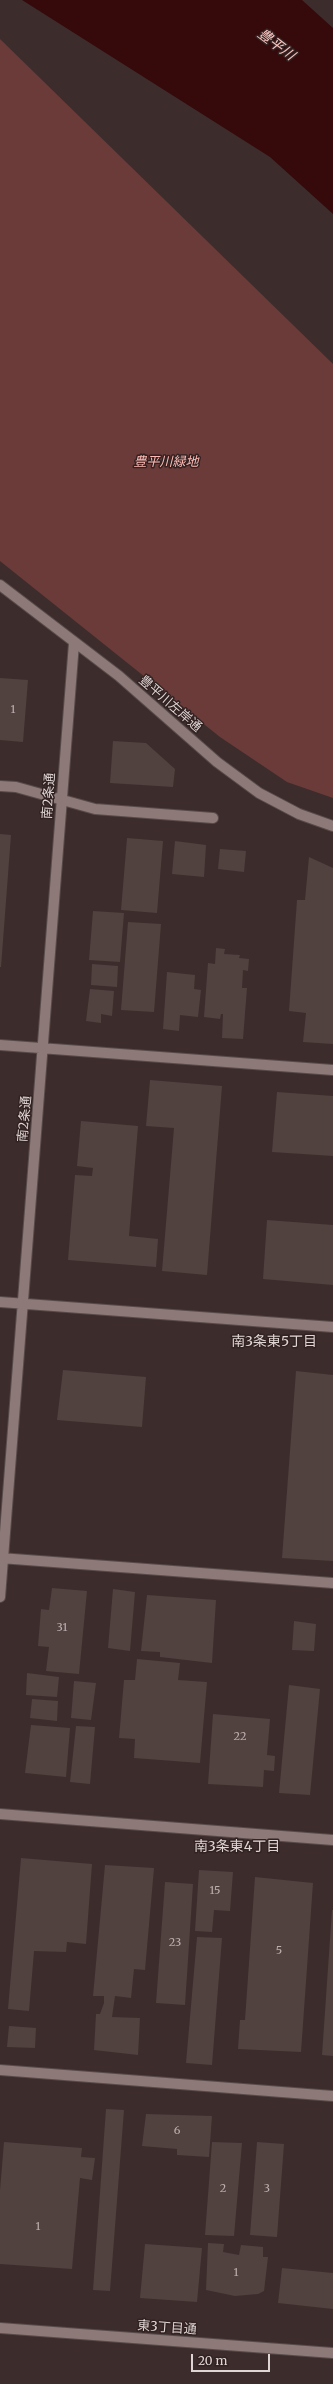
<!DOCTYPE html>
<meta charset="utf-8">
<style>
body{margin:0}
#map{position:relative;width:333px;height:2384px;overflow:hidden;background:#3c2d2c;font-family:Merriweather,serif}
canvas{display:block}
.scale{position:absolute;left:191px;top:2354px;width:79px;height:18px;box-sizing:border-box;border:2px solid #dfd5d4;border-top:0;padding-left:5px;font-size:12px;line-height:14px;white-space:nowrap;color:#dfd5d4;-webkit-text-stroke:3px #322322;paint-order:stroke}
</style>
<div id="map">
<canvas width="333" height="2384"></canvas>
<div class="scale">20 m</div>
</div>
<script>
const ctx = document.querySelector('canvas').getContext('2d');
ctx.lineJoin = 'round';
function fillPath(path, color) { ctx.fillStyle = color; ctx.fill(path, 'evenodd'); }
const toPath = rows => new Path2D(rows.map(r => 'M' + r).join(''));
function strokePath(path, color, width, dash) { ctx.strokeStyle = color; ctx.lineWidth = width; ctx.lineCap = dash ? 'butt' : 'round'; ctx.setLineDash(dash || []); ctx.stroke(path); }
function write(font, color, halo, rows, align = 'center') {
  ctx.font = font + ' Merriweather,"Noto Sans JP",serif'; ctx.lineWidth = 3; ctx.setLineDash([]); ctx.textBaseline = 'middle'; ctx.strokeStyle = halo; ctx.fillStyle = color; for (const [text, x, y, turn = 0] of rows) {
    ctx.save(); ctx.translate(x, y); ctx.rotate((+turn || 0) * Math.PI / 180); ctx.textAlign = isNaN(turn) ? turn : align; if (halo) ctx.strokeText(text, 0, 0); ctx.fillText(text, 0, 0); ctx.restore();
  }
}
const green = toPath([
 [0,39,333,364,333,798,287,782,220,737,0,561]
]);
const water = toPath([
 [22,0,302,0,333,28,333,214,270,157]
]);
const building = toPath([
 [0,678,28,680,23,742,0,740],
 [113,741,146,743,175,769,173,787,110,783],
 [0,834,11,835,1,967,0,967],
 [127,838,163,841,157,913,121,910],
 [175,841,206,845,204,877,172,874],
 [220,849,246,851,244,872,218,869],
 [309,857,333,868,333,1044,303,1042,306,1013,289,1011,297,900,305,900],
 [93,911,124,913,120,962,89,960],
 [128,922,161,924,154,1012,121,1010],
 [216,948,225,949,224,954,240,955,239,958,249,959,248,971,243,970,242,988,247,988,243,1039,222,1038,223,1014,221,1014,220,1019,204,1017,208,963,215,964],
 [92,964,118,966,117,987,91,985],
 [167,972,195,975,194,989,201,990,198,1017,180,1015,179,1031,163,1029],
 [90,989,114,991,112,1016,101,1014,101,1023,86,1021],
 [150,1080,222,1086,207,1275,162,1271,174,1128,146,1126],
 [277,1092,333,1096,333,1156,272,1152],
 [81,1121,138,1126,129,1236,158,1239,156,1267,68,1260,75,1175,92,1176,93,1168,77,1166],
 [267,1220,333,1225,333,1285,263,1279],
 [63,1370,146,1377,142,1427,57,1420],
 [296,1371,333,1375,333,1561,282,1558],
 [52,1588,87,1591,79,1674,46,1671,49,1647,38,1646,41,1609,49,1610],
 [113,1589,135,1592,130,1651,108,1648],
 [147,1595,216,1600,212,1663,160,1657,160,1652,141,1651],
 [294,1621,316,1624,314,1651,292,1650],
 [137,1659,180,1663,178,1680,207,1682,200,1763,134,1758,135,1739,119,1738,124,1680,135,1680],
 [27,1673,59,1677,57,1697,26,1695],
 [74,1681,96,1683,91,1720,71,1718],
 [289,1685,320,1689,310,1795,279,1793],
 [32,1699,58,1701,57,1721,30,1718],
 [213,1714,270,1719,267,1755,275,1756,274,1771,264,1770,263,1787,208,1784],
 [31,1725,70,1728,66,1777,25,1773],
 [76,1726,95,1727,90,1784,70,1782],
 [21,1858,92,1864,86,1944,67,1942,66,1952,34,1951,29,2011,8,2009],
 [105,1865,154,1868,145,1970,134,1969,131,1998,115,1996,112,2017,140,2018,138,2055,94,2050,96,2014,100,2014,104,2003,104,1996,93,1996],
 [199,1870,233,1872,230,1911,214,1910,212,1932,195,1931],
 [255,1877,313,1883,301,2052,238,2049,240,2020,245,2020],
 [165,1882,193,1884,185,2005,156,2003],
 [332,1910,333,1910,333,2056,322,2055],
 [197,1937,222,1938,212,2065,186,2063],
 [9,2026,36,2028,35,2048,7,2047],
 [106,2109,124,2110,110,2291,93,2290],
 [146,2114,212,2116,209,2157,177,2155,177,2149,142,2146],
 [4,2142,82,2148,81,2157,95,2158,92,2180,80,2178,72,2269,0,2264,0,2190],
 [212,2142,242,2143,234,2236,205,2235],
 [257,2142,284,2144,277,2237,250,2235],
 [208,2243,224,2244,223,2252,239,2255,241,2245,263,2247,263,2257,268,2257,264,2291,258,2294,235,2296,206,2290],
 [145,2244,202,2248,197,2302,140,2298],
 [282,2268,333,2273,333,2309,278,2303]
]);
const minor = toPath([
 [0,585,119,676,217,762,259,793,299,814,333,826],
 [0,786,16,787,95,809,213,818],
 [0,1045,333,1070],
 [0,1302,333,1327],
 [0,1558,333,1583],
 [0,1597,74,643],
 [0,1814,333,1840],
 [0,2070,333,2096],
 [0,2328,333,2353]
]);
const numberNames = [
 ["1",13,710],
 ["31",62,1628],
 ["22",240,1737],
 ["15",215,1891],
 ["23",175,1943],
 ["5",279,1951],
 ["6",177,2131],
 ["2",223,2189],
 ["3",267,2189],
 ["1",38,2227],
 ["1",236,2273]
];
const parkNames = [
 ["豊平川緑地",166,462]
];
const streetNames = [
 ["豊平川左岸通",170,704,41],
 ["南2条通",49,796,-86],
 ["南2条通",25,1119,-85],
 ["東3丁目通",167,2328,4]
];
const waterNames = [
 ["豊平川",276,45,37]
];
const neighbourhoodNames = [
 ["南3条東5丁目",274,1342],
 ["南3条東4丁目",237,1847]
];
fillPath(green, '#6b3b39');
fillPath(water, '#360a0b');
fillPath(building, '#51413f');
strokePath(minor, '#584b4a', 12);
strokePath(minor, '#8c7978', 10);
write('11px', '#bcb0af', null, numberNames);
write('italic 13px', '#ffbab5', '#322322', parkNames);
write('13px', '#dfd5d4', '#322322', streetNames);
write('italic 14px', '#f9c5c1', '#322322', waterNames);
write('14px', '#dfd5d4', '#322322', neighbourhoodNames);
</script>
